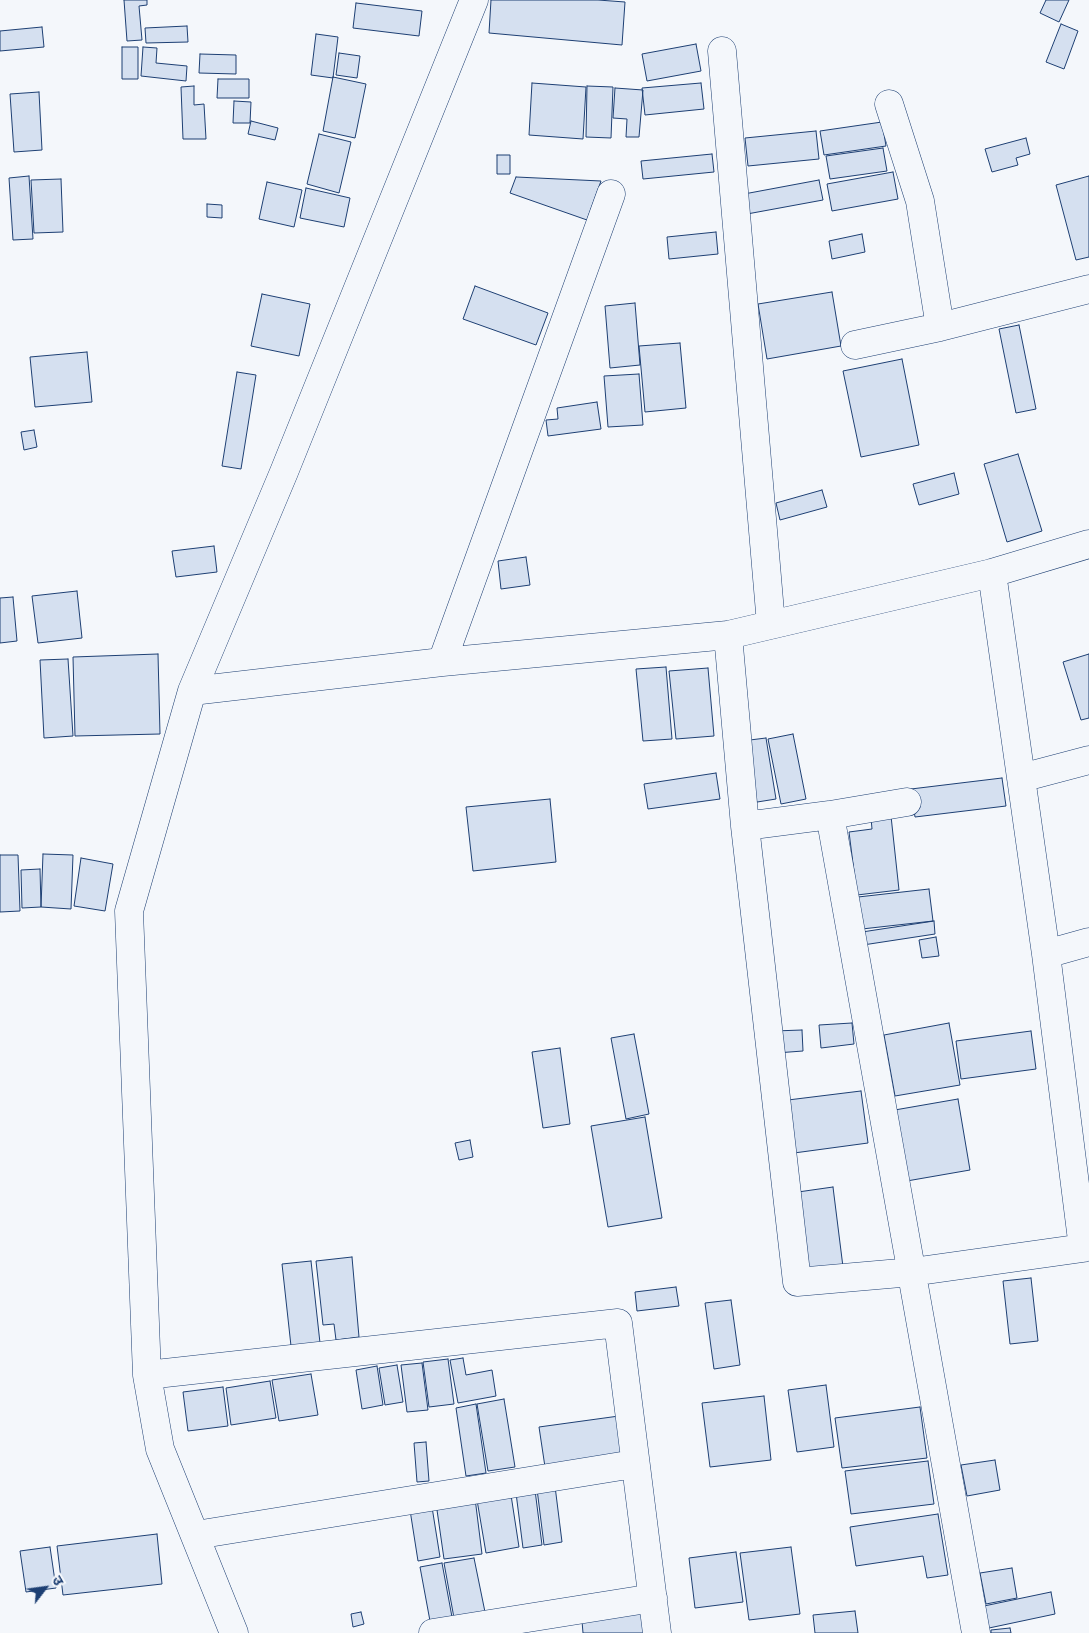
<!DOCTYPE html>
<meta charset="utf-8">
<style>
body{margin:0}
#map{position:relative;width:1089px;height:1633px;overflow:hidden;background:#f4f7fb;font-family:Jost,"Noto Sans Devanagari",sans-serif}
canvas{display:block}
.north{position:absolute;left:20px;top:1563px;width:50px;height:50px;-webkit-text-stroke:4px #f4f7fb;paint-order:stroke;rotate:60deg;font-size:14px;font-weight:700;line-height:20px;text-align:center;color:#1d3f73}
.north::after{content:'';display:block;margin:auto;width:18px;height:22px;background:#1d3f73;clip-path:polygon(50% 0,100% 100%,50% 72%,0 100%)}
</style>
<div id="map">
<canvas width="1089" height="1633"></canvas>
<div class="north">उ</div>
</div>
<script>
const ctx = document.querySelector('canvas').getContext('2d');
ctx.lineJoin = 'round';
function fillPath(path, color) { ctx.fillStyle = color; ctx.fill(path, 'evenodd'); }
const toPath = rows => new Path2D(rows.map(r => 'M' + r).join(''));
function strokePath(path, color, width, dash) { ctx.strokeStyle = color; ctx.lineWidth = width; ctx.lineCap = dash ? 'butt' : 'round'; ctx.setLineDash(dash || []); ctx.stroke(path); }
const building = toPath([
 [124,0,147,0,147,5,139,6,142,40,127,41,124,0],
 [491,0,598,0,625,2,622,45,489,33,491,0],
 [1046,0,1069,0,1059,22,1040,13,1046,0],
 [356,3,422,11,419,36,353,28,356,3],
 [1061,24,1078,31,1064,69,1046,62,1061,24],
 [187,26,188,42,146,43,145,28,187,26],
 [42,27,44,47,0,51,0,31,42,27],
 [316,34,338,37,333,78,311,75,316,34],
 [696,44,701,71,647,81,642,54,696,44],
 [122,47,138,47,138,79,122,79,122,47],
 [143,47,157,48,156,63,187,66,186,81,141,76,143,47],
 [339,53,360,56,357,78,336,75,339,53],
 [200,54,236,55,236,74,199,73,200,54],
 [333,77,366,84,355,138,323,131,333,77],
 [218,79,249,79,249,98,217,98,218,79],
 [532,83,586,87,583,139,529,135,532,83],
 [701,83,704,109,645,115,642,88,701,83],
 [194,86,194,105,204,104,206,139,183,139,181,87,194,86],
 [587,86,613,87,611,138,586,137,587,86],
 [615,88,643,90,639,137,626,137,627,119,613,118,615,88],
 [39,92,42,150,14,152,10,94,39,92],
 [234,101,251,102,250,123,233,123,234,101],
 [251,121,278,128,275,140,248,134,251,121],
 [882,122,886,146,824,155,820,131,882,122],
 [816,131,819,159,748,166,745,138,816,131],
 [319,134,351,142,339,193,307,184,319,134],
 [1026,138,1030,154,1016,158,1018,165,992,172,985,149,1026,138],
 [883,148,887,171,830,179,826,156,883,148],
 [712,154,714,172,643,179,641,161,712,154],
 [497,155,510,155,510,174,497,174,497,155],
 [893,172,898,199,832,211,827,184,893,172],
 [29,176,33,239,13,240,9,178,29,176],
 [1089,176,1089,257,1076,260,1056,185,1089,176],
 [516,177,601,181,587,220,510,193,516,177],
 [61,179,63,232,34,233,31,180,61,179],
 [819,180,823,200,747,214,744,194,819,180],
 [267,182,302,190,294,227,259,219,267,182],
 [306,188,350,198,344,227,300,218,306,188],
 [207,204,222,205,222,218,207,217,207,204],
 [716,232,718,254,669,259,667,237,716,232],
 [862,234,865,252,832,259,829,241,862,234],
 [475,286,548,313,536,345,463,319,475,286],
 [832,292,841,346,767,359,758,304,832,292],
 [262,294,310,304,299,356,251,346,262,294],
 [635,303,640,365,610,368,605,306,635,303],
 [1019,325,1036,409,1016,413,999,329,1019,325],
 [680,343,686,408,645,412,639,346,680,343],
 [87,352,92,402,35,407,30,357,87,352],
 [902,359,919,445,861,457,843,371,902,359],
 [237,372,256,375,241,469,222,466,237,372],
 [639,374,643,425,608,427,604,376,639,374],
 [597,402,601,429,548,436,546,420,558,419,557,408,597,402],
 [34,430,37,447,24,450,21,432,34,430],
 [1018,454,1042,531,1007,542,984,464,1018,454],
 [954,473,959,494,919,505,913,484,954,473],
 [822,490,827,507,780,520,776,503,822,490],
 [214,546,217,572,176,577,172,551,214,546],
 [526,557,530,585,501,589,498,561,526,557],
 [77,591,82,638,38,643,32,596,77,591],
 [13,597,17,641,0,643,0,598,13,597],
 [158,654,160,734,75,736,73,657,158,654],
 [1089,654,1089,718,1081,720,1063,662,1089,654],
 [68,659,73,736,44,738,40,660,68,659],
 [666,667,672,739,643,741,636,669,666,667],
 [708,668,714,736,676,739,669,671,708,668],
 [793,734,806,799,781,804,768,739,793,734],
 [766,738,776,799,751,803,742,741,766,738],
 [716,773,720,799,648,809,644,784,716,773],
 [1002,778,1006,806,915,817,911,789,1002,778],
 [550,799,556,862,473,871,466,807,550,799],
 [891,816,899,890,857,895,849,832,872,829,871,818,891,816],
 [43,854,73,855,71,909,41,907,43,854],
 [0,855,18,855,20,911,0,912,0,855],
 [81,858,113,864,105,911,74,906,81,858],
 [40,869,41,907,22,908,21,870,40,869],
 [929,889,933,921,862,929,858,897,929,889],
 [934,921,935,934,863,945,862,932,934,921],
 [936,937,939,956,922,958,919,940,936,937],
 [852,1023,854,1044,821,1048,819,1025,852,1023],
 [949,1023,960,1085,895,1096,884,1035,949,1023],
 [802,1030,803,1051,776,1053,774,1031,802,1030],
 [1031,1031,1036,1069,961,1079,956,1041,1031,1031],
 [634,1034,649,1114,626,1119,611,1038,634,1034],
 [560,1048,570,1124,543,1128,532,1052,560,1048],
 [861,1091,868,1143,794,1153,788,1100,861,1091],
 [958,1099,970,1170,901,1182,889,1111,958,1099],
 [645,1117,662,1218,608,1227,591,1126,645,1117],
 [470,1140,473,1157,459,1160,455,1143,470,1140],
 [833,1187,843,1267,808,1271,798,1192,833,1187],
 [352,1257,359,1337,336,1340,334,1324,323,1325,316,1261,352,1257],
 [311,1261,320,1343,291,1346,282,1264,311,1261],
 [1031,1278,1038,1341,1010,1344,1003,1281,1031,1278],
 [676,1287,679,1306,637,1311,635,1292,676,1287],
 [731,1300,740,1365,714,1369,705,1303,731,1300],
 [463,1358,466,1375,492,1370,496,1396,458,1403,450,1360,463,1358],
 [448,1359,454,1404,429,1407,423,1362,448,1359],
 [422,1363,428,1410,407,1412,401,1365,422,1363],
 [397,1365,403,1402,385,1405,379,1368,397,1365],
 [377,1366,383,1405,362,1409,356,1370,377,1366],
 [311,1374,318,1415,279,1421,272,1380,311,1374],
 [270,1381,276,1418,231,1425,226,1388,270,1381],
 [826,1385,834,1447,797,1452,788,1390,826,1385],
 [223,1387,228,1426,188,1431,183,1392,223,1387],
 [764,1396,771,1460,710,1467,702,1403,764,1396],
 [504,1399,515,1467,488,1471,477,1404,504,1399],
 [476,1404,486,1473,466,1476,456,1408,476,1404],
 [920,1407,927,1458,842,1468,835,1418,920,1407],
 [619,1416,624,1455,545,1467,539,1427,619,1416],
 [426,1442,429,1481,417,1482,414,1443,426,1442],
 [995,1460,1000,1490,967,1496,961,1465,995,1460],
 [928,1461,934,1504,851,1514,845,1471,928,1461],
 [555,1486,562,1542,544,1545,537,1489,555,1486],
 [535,1490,542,1545,523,1548,516,1493,535,1490],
 [511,1495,519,1547,486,1553,477,1500,511,1495],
 [475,1498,482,1554,444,1559,436,1503,475,1498],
 [432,1507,440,1557,418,1561,410,1510,432,1507],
 [938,1514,948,1575,927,1578,923,1556,856,1566,850,1527,938,1514],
 [157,1534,162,1584,63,1595,57,1546,157,1534],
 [50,1547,56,1588,26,1592,20,1551,50,1547],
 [791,1547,800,1614,749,1620,740,1553,791,1547],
 [736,1552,743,1602,695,1608,689,1558,736,1552],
 [474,1558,485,1612,454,1618,444,1563,474,1558],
 [442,1563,452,1617,430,1621,420,1567,442,1563],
 [1012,1568,1017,1598,986,1604,980,1573,1012,1568],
 [1051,1592,1055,1614,989,1628,984,1606,1051,1592],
 [855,1611,858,1633,815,1633,813,1615,855,1611],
 [361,1612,364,1624,353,1627,351,1614,361,1612],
 [641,1613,644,1633,583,1633,582,1621,641,1613],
 [1010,1628,1011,1633,991,1633,991,1630,1010,1628]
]);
const street = toPath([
 [722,51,771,624],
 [889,104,920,201,940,327],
 [855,345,940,327,1089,289],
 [728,635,745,826,797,1282,912,1272,1083,1248,1046,954,992,573],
 [442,662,611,194],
 [192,691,442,662,728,635,992,573,1089,544],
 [1021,778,1089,760],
 [830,815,976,1633],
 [745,826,830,815,907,802],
 [1046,954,1089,942],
 [147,1375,618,1323,657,1633],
 [196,1535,634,1464],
 [234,1633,160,1449,147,1375,129,911,192,691,284,472,474,0],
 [433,1633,653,1598]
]);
fillPath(building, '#d5e0f0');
strokePath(building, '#1d3f73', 1);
strokePath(street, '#1d3f73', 29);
strokePath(street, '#f4f7fb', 28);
</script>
